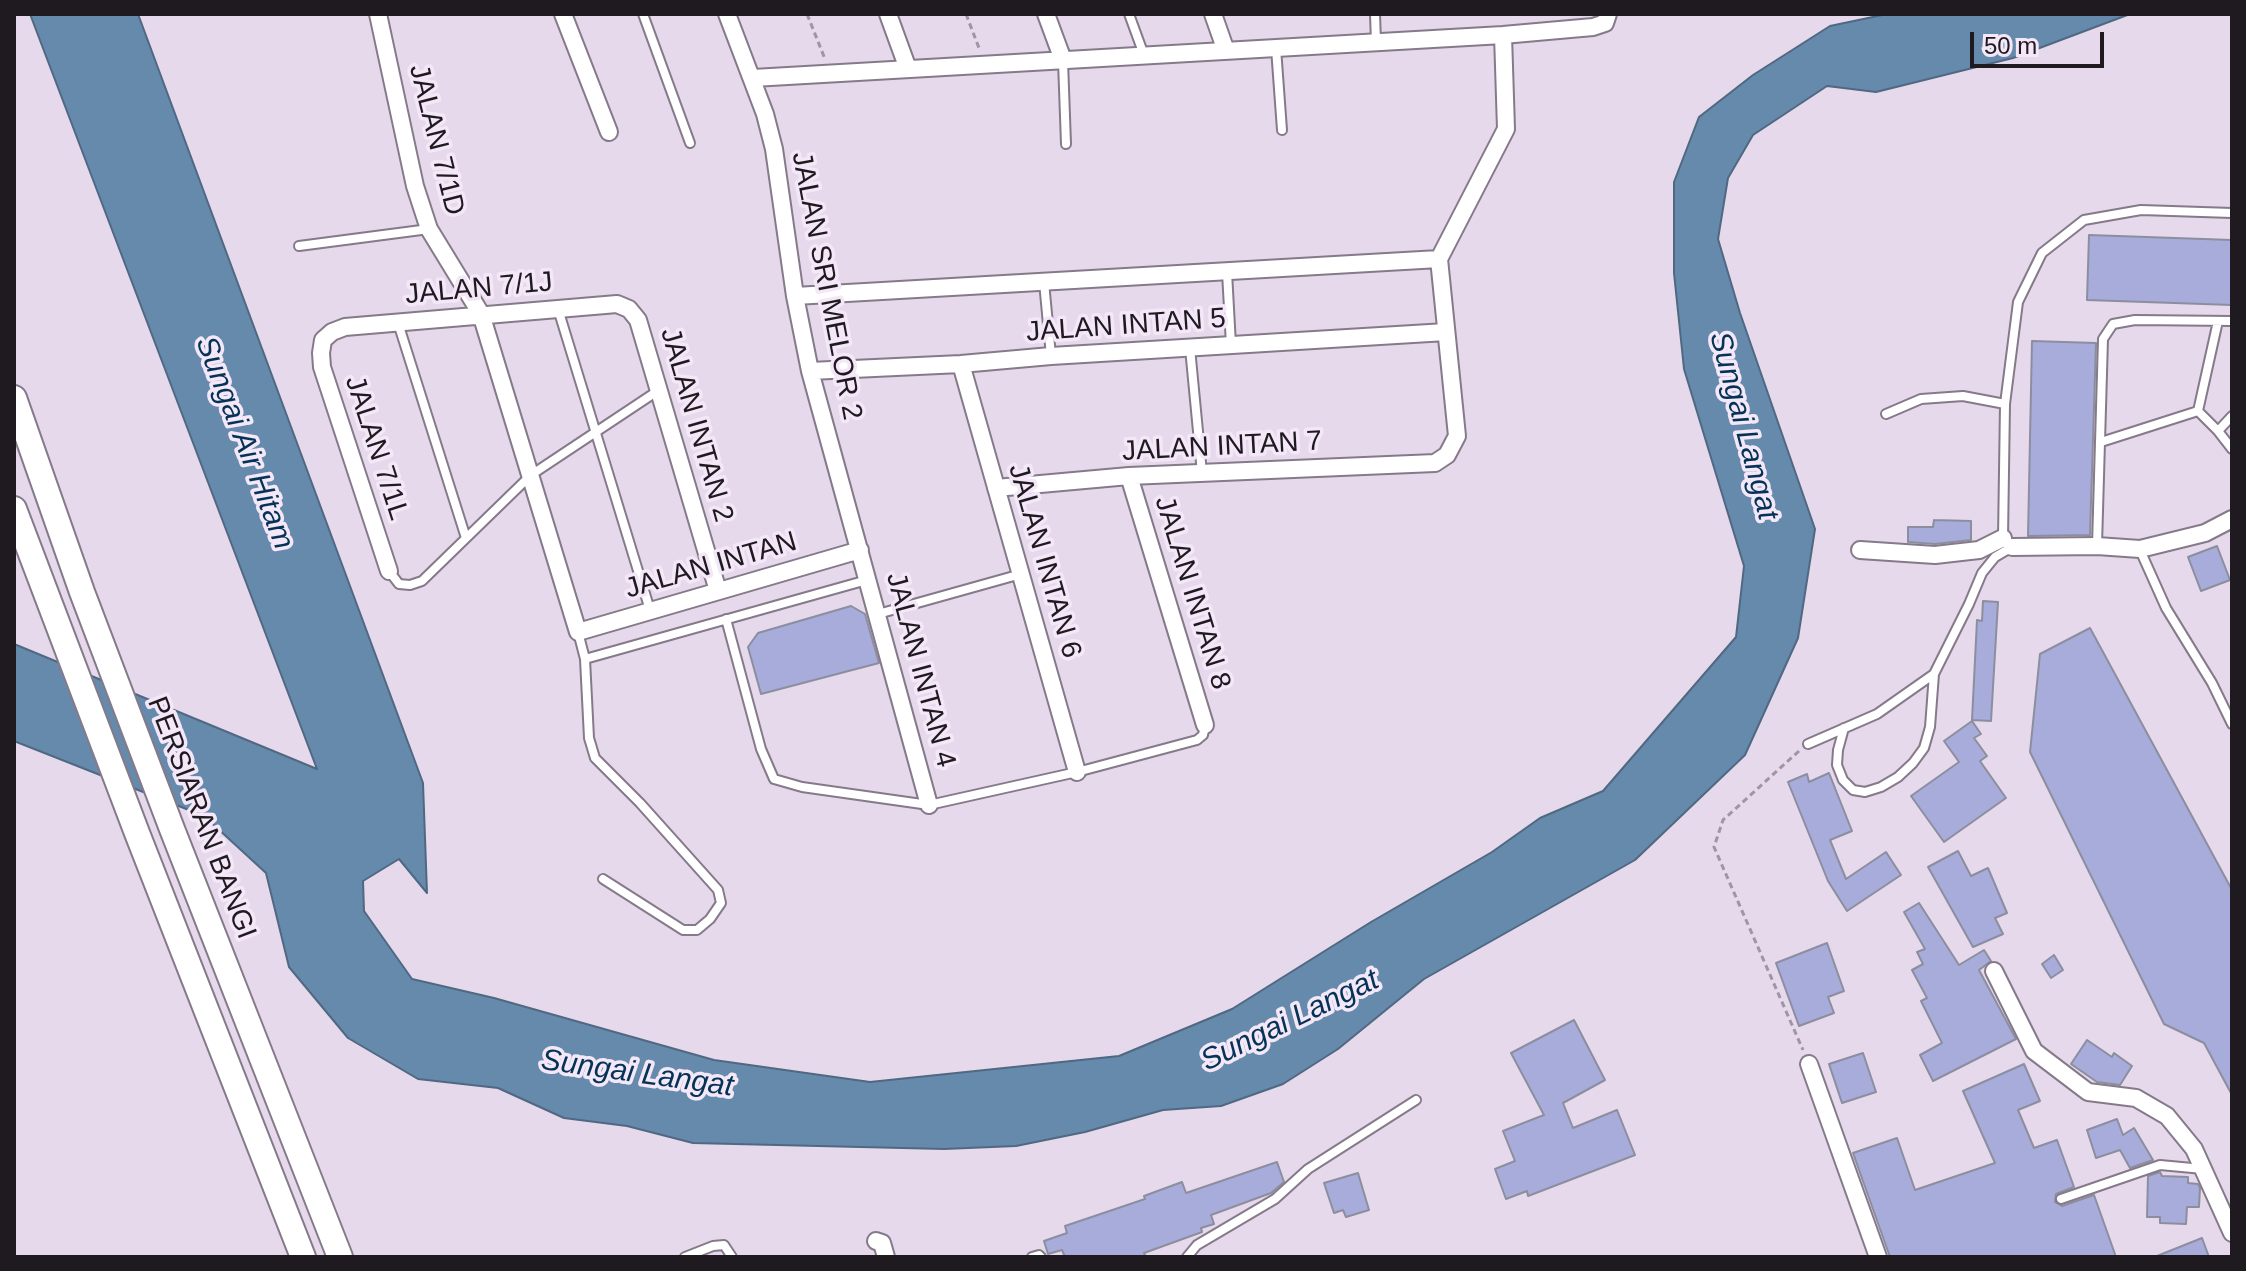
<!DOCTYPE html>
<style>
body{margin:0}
#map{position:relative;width:2246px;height:1271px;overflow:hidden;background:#e5d9eb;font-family:Helvetica,sans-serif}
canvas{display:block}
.frame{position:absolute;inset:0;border:16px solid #1e1a20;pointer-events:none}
.scale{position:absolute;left:1970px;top:32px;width:134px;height:36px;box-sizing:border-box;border:4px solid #1e1a20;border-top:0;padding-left:10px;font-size:24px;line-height:28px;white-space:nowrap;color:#1e1a20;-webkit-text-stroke:6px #f3e7f8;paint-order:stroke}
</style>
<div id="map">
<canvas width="2246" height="1271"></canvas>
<div class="frame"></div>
<div class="scale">50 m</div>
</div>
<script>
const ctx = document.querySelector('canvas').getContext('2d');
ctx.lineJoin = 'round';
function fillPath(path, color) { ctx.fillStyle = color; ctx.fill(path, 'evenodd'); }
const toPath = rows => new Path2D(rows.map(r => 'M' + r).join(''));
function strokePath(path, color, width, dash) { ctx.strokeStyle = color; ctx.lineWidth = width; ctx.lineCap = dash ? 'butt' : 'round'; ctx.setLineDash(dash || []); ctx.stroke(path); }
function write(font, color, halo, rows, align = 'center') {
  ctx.font = font + ' Helvetica,sans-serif'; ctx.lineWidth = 7; ctx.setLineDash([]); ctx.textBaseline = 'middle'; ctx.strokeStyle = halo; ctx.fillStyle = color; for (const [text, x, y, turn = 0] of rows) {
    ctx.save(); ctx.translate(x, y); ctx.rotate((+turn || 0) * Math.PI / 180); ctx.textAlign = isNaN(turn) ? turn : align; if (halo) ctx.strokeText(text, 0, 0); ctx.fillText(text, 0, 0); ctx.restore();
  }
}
const water = toPath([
 [30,14,138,14,423,783,427,893,399,859,363,881,364,911,412,979,494,998,714,1060,870,1082,1119,1056,1232,1009,1371,922,1492,852,1540,818,1603,791,1736,637,1744,566,1684,369,1674,273,1674,182,1699,117,1753,75,1830,26,1887,14,2130,14,2013,58,1876,92,1827,86,1753,135,1728,178,1718,239,1740,313,1815,529,1798,638,1745,755,1635,860,1424,979,1338,1049,1283,1084,1221,1106,1163,1110,1085,1132,1016,1146,944,1149,693,1143,627,1126,564,1118,498,1088,418,1079,348,1038,289,967,266,873,204,816,14,741,14,644,317,769,30,14]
]);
const building = toPath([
 [2089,235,2232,240,2232,305,2087,300,2089,235],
 [2032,341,2096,343,2090,535,2028,536,2032,341],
 [1934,520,1971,521,1971,540,1935,544,1908,542,1908,527,1933,527,1934,520],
 [2217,546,2230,580,2201,591,2188,557,2217,546],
 [1983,601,1998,602,1991,721,1972,720,1977,620,1982,621,1983,601],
 [851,606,865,614,879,663,761,694,748,647,758,633,851,606],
 [2090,628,2232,890,2232,1095,2204,1043,2164,1024,2030,752,2040,654,2090,628],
 [1972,721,1981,734,1974,738,1987,756,1980,761,2006,798,1944,842,1911,796,1959,762,1944,741,1972,721],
 [1829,773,1852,831,1830,840,1846,879,1886,852,1901,875,1847,911,1828,881,1788,782,1807,774,1809,782,1829,773],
 [1958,851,1971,876,1988,868,2007,913,1995,918,2003,934,1973,947,1928,867,1958,851],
 [1919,903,1959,965,1984,950,1991,961,1979,970,2016,1039,1933,1081,1920,1055,1942,1043,1921,1001,1927,998,1912,970,1923,964,1917,952,1925,949,1904,912,1919,903],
 [1827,943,1844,991,1828,997,1834,1013,1799,1026,1776,963,1827,943],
 [2054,955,2063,970,2051,978,2042,964,2054,955],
 [1574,1020,1605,1080,1563,1103,1573,1128,1617,1110,1635,1155,1528,1196,1527,1191,1506,1199,1495,1169,1515,1161,1503,1131,1544,1115,1511,1053,1574,1020],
 [2087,1040,2112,1057,2114,1053,2132,1066,2120,1085,2097,1082,2071,1064,2087,1040],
 [1863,1053,1876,1092,1842,1103,1829,1064,1863,1053],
 [2024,1064,2040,1101,2018,1110,2034,1148,2057,1140,2074,1187,2056,1194,2055,1202,2062,1206,2094,1195,2116,1257,1890,1257,1853,1153,1897,1138,1915,1190,1995,1163,1963,1091,2024,1064],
 [2117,1119,2123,1135,2134,1128,2153,1160,2130,1168,2120,1150,2096,1158,2087,1130,2117,1119],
 [1277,1162,1284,1182,1271,1193,1211,1215,1214,1224,1201,1228,1202,1232,1144,1253,1146,1257,1065,1257,1062,1250,1048,1254,1044,1241,1067,1233,1065,1226,1145,1199,1144,1196,1182,1182,1186,1193,1277,1162],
 [2160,1172,2162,1176,2188,1177,2188,1183,2198,1184,2200,1188,2199,1207,2187,1207,2186,1224,2160,1223,2160,1217,2147,1217,2148,1176,2160,1172],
 [1358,1173,1369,1210,1346,1217,1343,1210,1334,1213,1324,1183,1358,1173],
 [2202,1238,2209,1257,2157,1257,2157,1256,2202,1238]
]);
const path = toPath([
 [807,14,825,59],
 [966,14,979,48],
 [1799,751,1723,820,1714,847,1803,1050]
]);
const lane = toPath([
 [643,14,690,143],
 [1129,14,1144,55],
 [1375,14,1376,42],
 [1276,48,1282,130],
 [1063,61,1066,144],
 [299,246,429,229],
 [1227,272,1231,345],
 [1044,282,1051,356],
 [558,309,650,610],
 [398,323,466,538],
 [1190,348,1202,473],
 [2198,411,2218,431,2232,449],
 [1886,414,1921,399,1963,396,2005,404],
 [2218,431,2232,416],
 [2101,442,2198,411,2218,321],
 [2097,545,2103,339,2113,324,2135,320,2232,321],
 [2140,550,2166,608,2212,683,2232,724],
 [389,571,399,584,410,585,422,581,531,475,659,390],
 [878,614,1021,574],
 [726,619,761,749,774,779,802,787,929,805,1077,772,1197,740,1203,735,1205,725],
 [578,632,585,659,589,738,595,758,640,803,718,890,721,903,710,919,697,930,683,930,603,879],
 [585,659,867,580],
 [1844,728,1838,750,1837,765,1843,780,1853,790,1865,792,1881,787,1898,777,1913,763,1924,748,1930,727,1934,674,1969,604,1982,573,1995,557,2012,547,2003,538,2005,404,2018,302,2042,253,2084,220,2141,210,2232,213],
 [1808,744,1877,714,1934,674],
 [2061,1199,2160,1165,2203,1169],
 [685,1257,713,1246,724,1245,732,1257],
 [1032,1257,1039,1255,1041,1257],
 [1187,1257,1197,1245,1275,1199,1308,1169,1416,1100]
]);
const street = toPath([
 [378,14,415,186,429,229,481,314,578,632,860,550],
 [563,14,609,132],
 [727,14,765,114,774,149,795,296,810,371,929,805],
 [888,14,908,69],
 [1046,14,1063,60],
 [1213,14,1226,51],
 [753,78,1503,35,1593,27,1605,23,1608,14],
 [795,296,1439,259,1506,129,1503,35],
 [961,364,1077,772],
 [810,371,961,364,1051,356,1446,332],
 [1129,476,1205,725],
 [996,488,1129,476,1435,463,1447,455,1457,436,1439,259],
 [2012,547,2097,546,2140,549,2205,533,2232,519],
 [1860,550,1935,555,1979,550,2003,538],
 [389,571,322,367,321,353,323,340,332,332,345,327,617,304,629,309,638,320,718,591],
 [1994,971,2034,1051,2088,1092,2136,1098,2167,1116,2194,1149,2232,1233],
 [1809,1064,1878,1257],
 [876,1241,882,1243,886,1257]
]);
const secondary = toPath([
 [14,398,82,592,172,829,340,1257],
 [14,509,137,833,303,1257]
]);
const streetNames = [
 ["JALAN 7/1D",436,140,76],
 ["JALAN SRI MELOR 2",826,286,79],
 ["JALAN 7/1J",479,289,-5],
 ["JALAN INTAN 5",1126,326,-4],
 ["JALAN INTAN 2",696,425,74],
 ["JALAN INTAN 7",1222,447,-3],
 ["JALAN 7/1L",376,448,72],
 ["JALAN INTAN 6",1044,561,74],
 ["JALAN INTAN",711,566,-16],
 ["JALAN INTAN 8",1192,593,73],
 ["JALAN INTAN 4",920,670,75],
 ["PERSIARAN BANGI",201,818,69]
];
const waterNames = [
 ["Sungai Langat",1743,426,75],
 ["Sungai Air Hitam",244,443,69],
 ["Sungai Langat",1290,1021,-26],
 ["Sungai Langat",637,1074,8]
];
fillPath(water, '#658aac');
strokePath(water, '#506882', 2);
fillPath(building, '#a8acda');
strokePath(building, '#8c8ea0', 2);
strokePath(lane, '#857a89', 12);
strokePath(street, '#857a89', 20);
strokePath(secondary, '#857a89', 28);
strokePath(path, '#9f95a3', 3, [6, 4]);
strokePath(lane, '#fff', 8);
strokePath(street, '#fff', 16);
strokePath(secondary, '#fff', 24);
write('28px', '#1e1a20', '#f3e7f8', streetNames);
write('italic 30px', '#053356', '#f3e7f8', waterNames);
</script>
